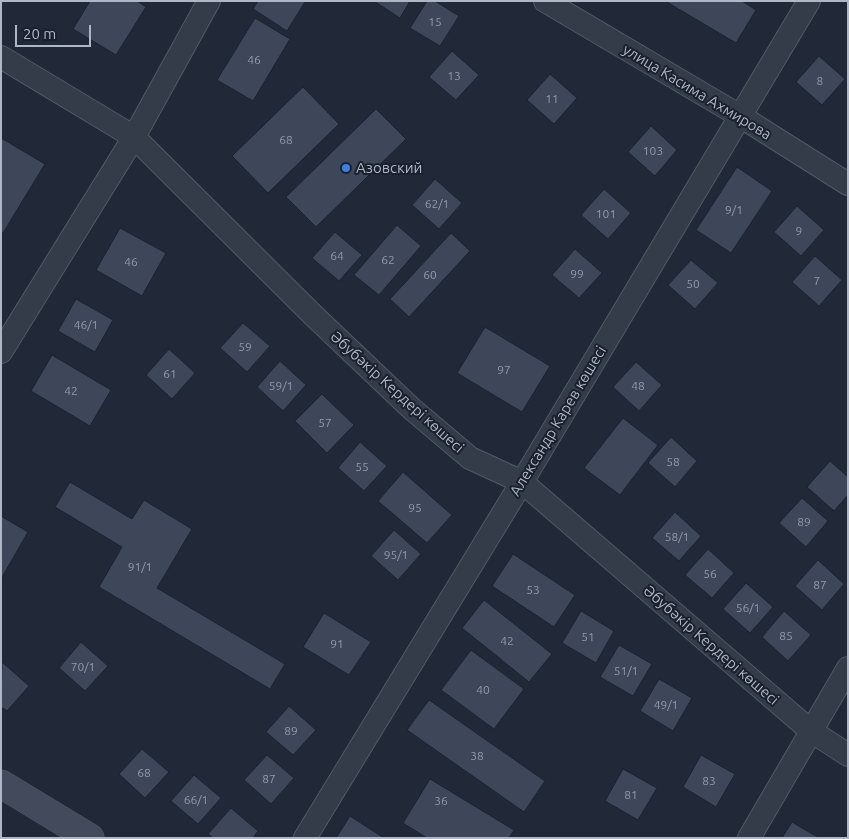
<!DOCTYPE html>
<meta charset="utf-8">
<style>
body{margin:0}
#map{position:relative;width:849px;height:839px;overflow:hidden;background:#212939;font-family:Ubuntu,sans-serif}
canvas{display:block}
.frame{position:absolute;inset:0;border:2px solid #afb6c5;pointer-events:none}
.scale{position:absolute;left:15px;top:25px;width:76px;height:22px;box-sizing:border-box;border:2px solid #afb6c5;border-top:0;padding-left:6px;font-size:15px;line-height:18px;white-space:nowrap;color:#afb6c5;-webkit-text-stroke:4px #1a202e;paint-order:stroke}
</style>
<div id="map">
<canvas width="849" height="839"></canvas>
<div class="frame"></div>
<div class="scale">20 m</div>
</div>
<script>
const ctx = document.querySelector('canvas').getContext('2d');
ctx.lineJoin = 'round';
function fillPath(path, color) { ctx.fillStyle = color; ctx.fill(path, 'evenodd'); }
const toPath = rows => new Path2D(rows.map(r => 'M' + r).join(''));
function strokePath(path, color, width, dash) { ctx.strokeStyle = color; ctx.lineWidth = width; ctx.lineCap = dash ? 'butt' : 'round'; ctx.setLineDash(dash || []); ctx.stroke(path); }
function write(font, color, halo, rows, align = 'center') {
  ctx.font = font + ' Ubuntu,sans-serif'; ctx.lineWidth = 4; ctx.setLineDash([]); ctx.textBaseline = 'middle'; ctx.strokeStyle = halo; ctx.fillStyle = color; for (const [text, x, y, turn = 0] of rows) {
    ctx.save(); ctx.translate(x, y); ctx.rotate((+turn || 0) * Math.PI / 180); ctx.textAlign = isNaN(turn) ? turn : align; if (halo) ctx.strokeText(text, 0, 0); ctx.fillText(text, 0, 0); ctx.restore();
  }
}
const building = toPath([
 [90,1,137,1,146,7,116,55,73,29,90,1],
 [258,1,304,1,305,2,287,31,253,9,258,1],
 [374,1,410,1,400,18,374,1],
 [427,1,435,1,459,16,440,46,410,28,427,1],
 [665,1,742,1,756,10,736,43,665,1],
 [255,18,290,39,253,101,217,80,255,18],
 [452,51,479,75,456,100,429,77,452,51],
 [819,56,845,79,822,105,796,82,819,56],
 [550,74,577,98,554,124,527,100,550,74],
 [303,87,339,124,268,193,232,156,303,87],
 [376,109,406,139,316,227,286,197,376,109],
 [651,126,677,150,655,176,628,152,651,126],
 [1,138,45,164,3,233,1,231,1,138],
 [737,167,772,191,731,253,696,230,737,167],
 [435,179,462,203,439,229,412,205,435,179],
 [604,189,631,213,608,239,581,215,604,189],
 [797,206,824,230,801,256,774,232,797,206],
 [397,225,421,246,379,295,354,275,397,225],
 [120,228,166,253,142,296,96,270,120,228],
 [335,232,362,255,339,281,312,258,335,232],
 [451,233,470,251,409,317,390,299,451,233],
 [575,249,602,273,579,298,552,275,575,249],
 [815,256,842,280,819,306,792,282,815,256],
 [691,260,718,283,695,309,668,285,691,260],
 [76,299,113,320,95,352,58,331,76,299],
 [243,323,270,346,247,372,220,348,243,323],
 [485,327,550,366,522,412,457,373,485,327],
 [169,349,195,373,172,399,146,375,169,349],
 [52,355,111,390,90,426,31,391,52,355],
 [280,361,306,385,283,411,257,387,280,361],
 [636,362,662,385,639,411,613,387,636,362],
 [322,394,354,425,327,453,295,421,322,394],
 [623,418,658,445,620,495,584,468,623,418],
 [671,437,697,461,675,487,648,463,671,437],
 [360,442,387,466,364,491,338,468,360,442],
 [830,461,848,477,848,495,834,511,807,487,830,461],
 [403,472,452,515,427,543,378,501,403,472],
 [70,482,132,519,144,500,192,529,157,588,285,664,270,689,99,587,122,547,55,507,70,482],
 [802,498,828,521,806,547,779,523,802,498],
 [675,512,701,536,679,561,652,538,675,512],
 [1,516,28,532,1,579,1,516],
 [394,530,421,554,398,580,371,556,394,530],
 [708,549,734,573,712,598,685,575,708,549],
 [513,554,575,595,554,627,492,586,513,554],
 [818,560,844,584,822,610,795,586,818,560],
 [746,583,773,607,750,633,723,609,746,583],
 [484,600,552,654,529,682,462,628,484,600],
 [581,611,614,631,596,663,562,643,581,611],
 [784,611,811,635,788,661,762,637,784,611],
 [324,613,371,642,349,675,303,647,324,613],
 [81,642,108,666,85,691,59,668,81,642],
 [619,645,652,664,633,696,600,677,619,645],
 [471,650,524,689,494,729,441,690,471,650],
 [2,662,29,686,7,711,1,707,2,662],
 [659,679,692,698,673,731,640,711,659,679],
 [429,700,545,781,524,812,407,730,429,700],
 [289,706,316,730,293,755,266,732,289,706],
 [142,749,169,772,145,798,119,774,142,749],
 [267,755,294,778,271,804,244,780,267,755],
 [701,755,735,774,716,807,683,787,701,755],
 [623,769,657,788,638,820,605,801,623,769],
 [194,775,221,798,198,824,171,801,194,775],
 [430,779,514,830,509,838,427,838,403,823,430,779],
 [231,808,258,831,253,838,213,838,208,834,231,808],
 [350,816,384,838,336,838,350,816],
 [792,822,819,838,782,838,792,822]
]);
const street = toPath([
 [545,1,740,116,848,184],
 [1,57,134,137,314,316,412,409,470,458,522,482,811,731,848,755],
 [1,352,134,137,209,1],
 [305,838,522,482,809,1],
 [749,838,848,668]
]);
const secondary = toPath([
 [1,784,90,838]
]);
const markers = [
 [346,168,5,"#3f7fe0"]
];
const numberNames = [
 ["15",435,22],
 ["46",254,60],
 ["13",454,76],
 ["8",820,81],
 ["11",552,99],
 ["68",286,140],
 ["103",653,151],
 ["62/1",437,204],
 ["9/1",734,210],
 ["101",606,214],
 ["9",799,231],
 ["64",337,256],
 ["62",388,260],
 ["46",131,262],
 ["99",577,274],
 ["60",430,275],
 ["7",817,281],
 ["50",693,284],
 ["46/1",86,325],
 ["59",245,347],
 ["97",504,370],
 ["61",170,374],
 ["59/1",281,386],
 ["48",638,386],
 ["42",71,391],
 ["57",325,423],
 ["58",673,462],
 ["55",362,467],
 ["95",415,508],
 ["89",804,522],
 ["58/1",677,537],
 ["95/1",396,555],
 ["91/1",140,567],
 ["56",710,574],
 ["87",820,585],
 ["53",533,590],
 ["56/1",748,608],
 ["85",786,636],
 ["51",588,637],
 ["42",507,641],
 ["91",337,644],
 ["70/1",83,667],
 ["51/1",626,671],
 ["40",483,690],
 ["49/1",666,705],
 ["89",291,731],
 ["38",477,756],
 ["68",144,773],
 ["87",269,779],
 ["83",709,781],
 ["81",631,795],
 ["66/1",196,800],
 ["36",441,801]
];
const streetNames = [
 ["улица Касима Ахмирова",697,92,31],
 ["Әбубәкір Кердері көшесі",397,392,42],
 ["Александр Карев көшесі",558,421,-59],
 ["Әбубәкір Кердері көшесі",711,645,41]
];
const poiNames = [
 ["Азовский",356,168]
];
fillPath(building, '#3d4759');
strokePath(building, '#1c2230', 1);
strokePath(street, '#525967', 24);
strokePath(secondary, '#525967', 29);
strokePath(street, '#343b49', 22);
strokePath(secondary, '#424a5c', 28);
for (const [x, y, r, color] of markers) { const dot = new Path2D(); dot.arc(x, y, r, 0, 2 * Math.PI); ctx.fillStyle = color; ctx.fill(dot); strokePath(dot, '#1a202e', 2); }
write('12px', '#929aaa', null, numberNames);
write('15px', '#afb6c5', '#1a202e', streetNames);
write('15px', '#afb6c5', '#1a202e', poiNames, 'left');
</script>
